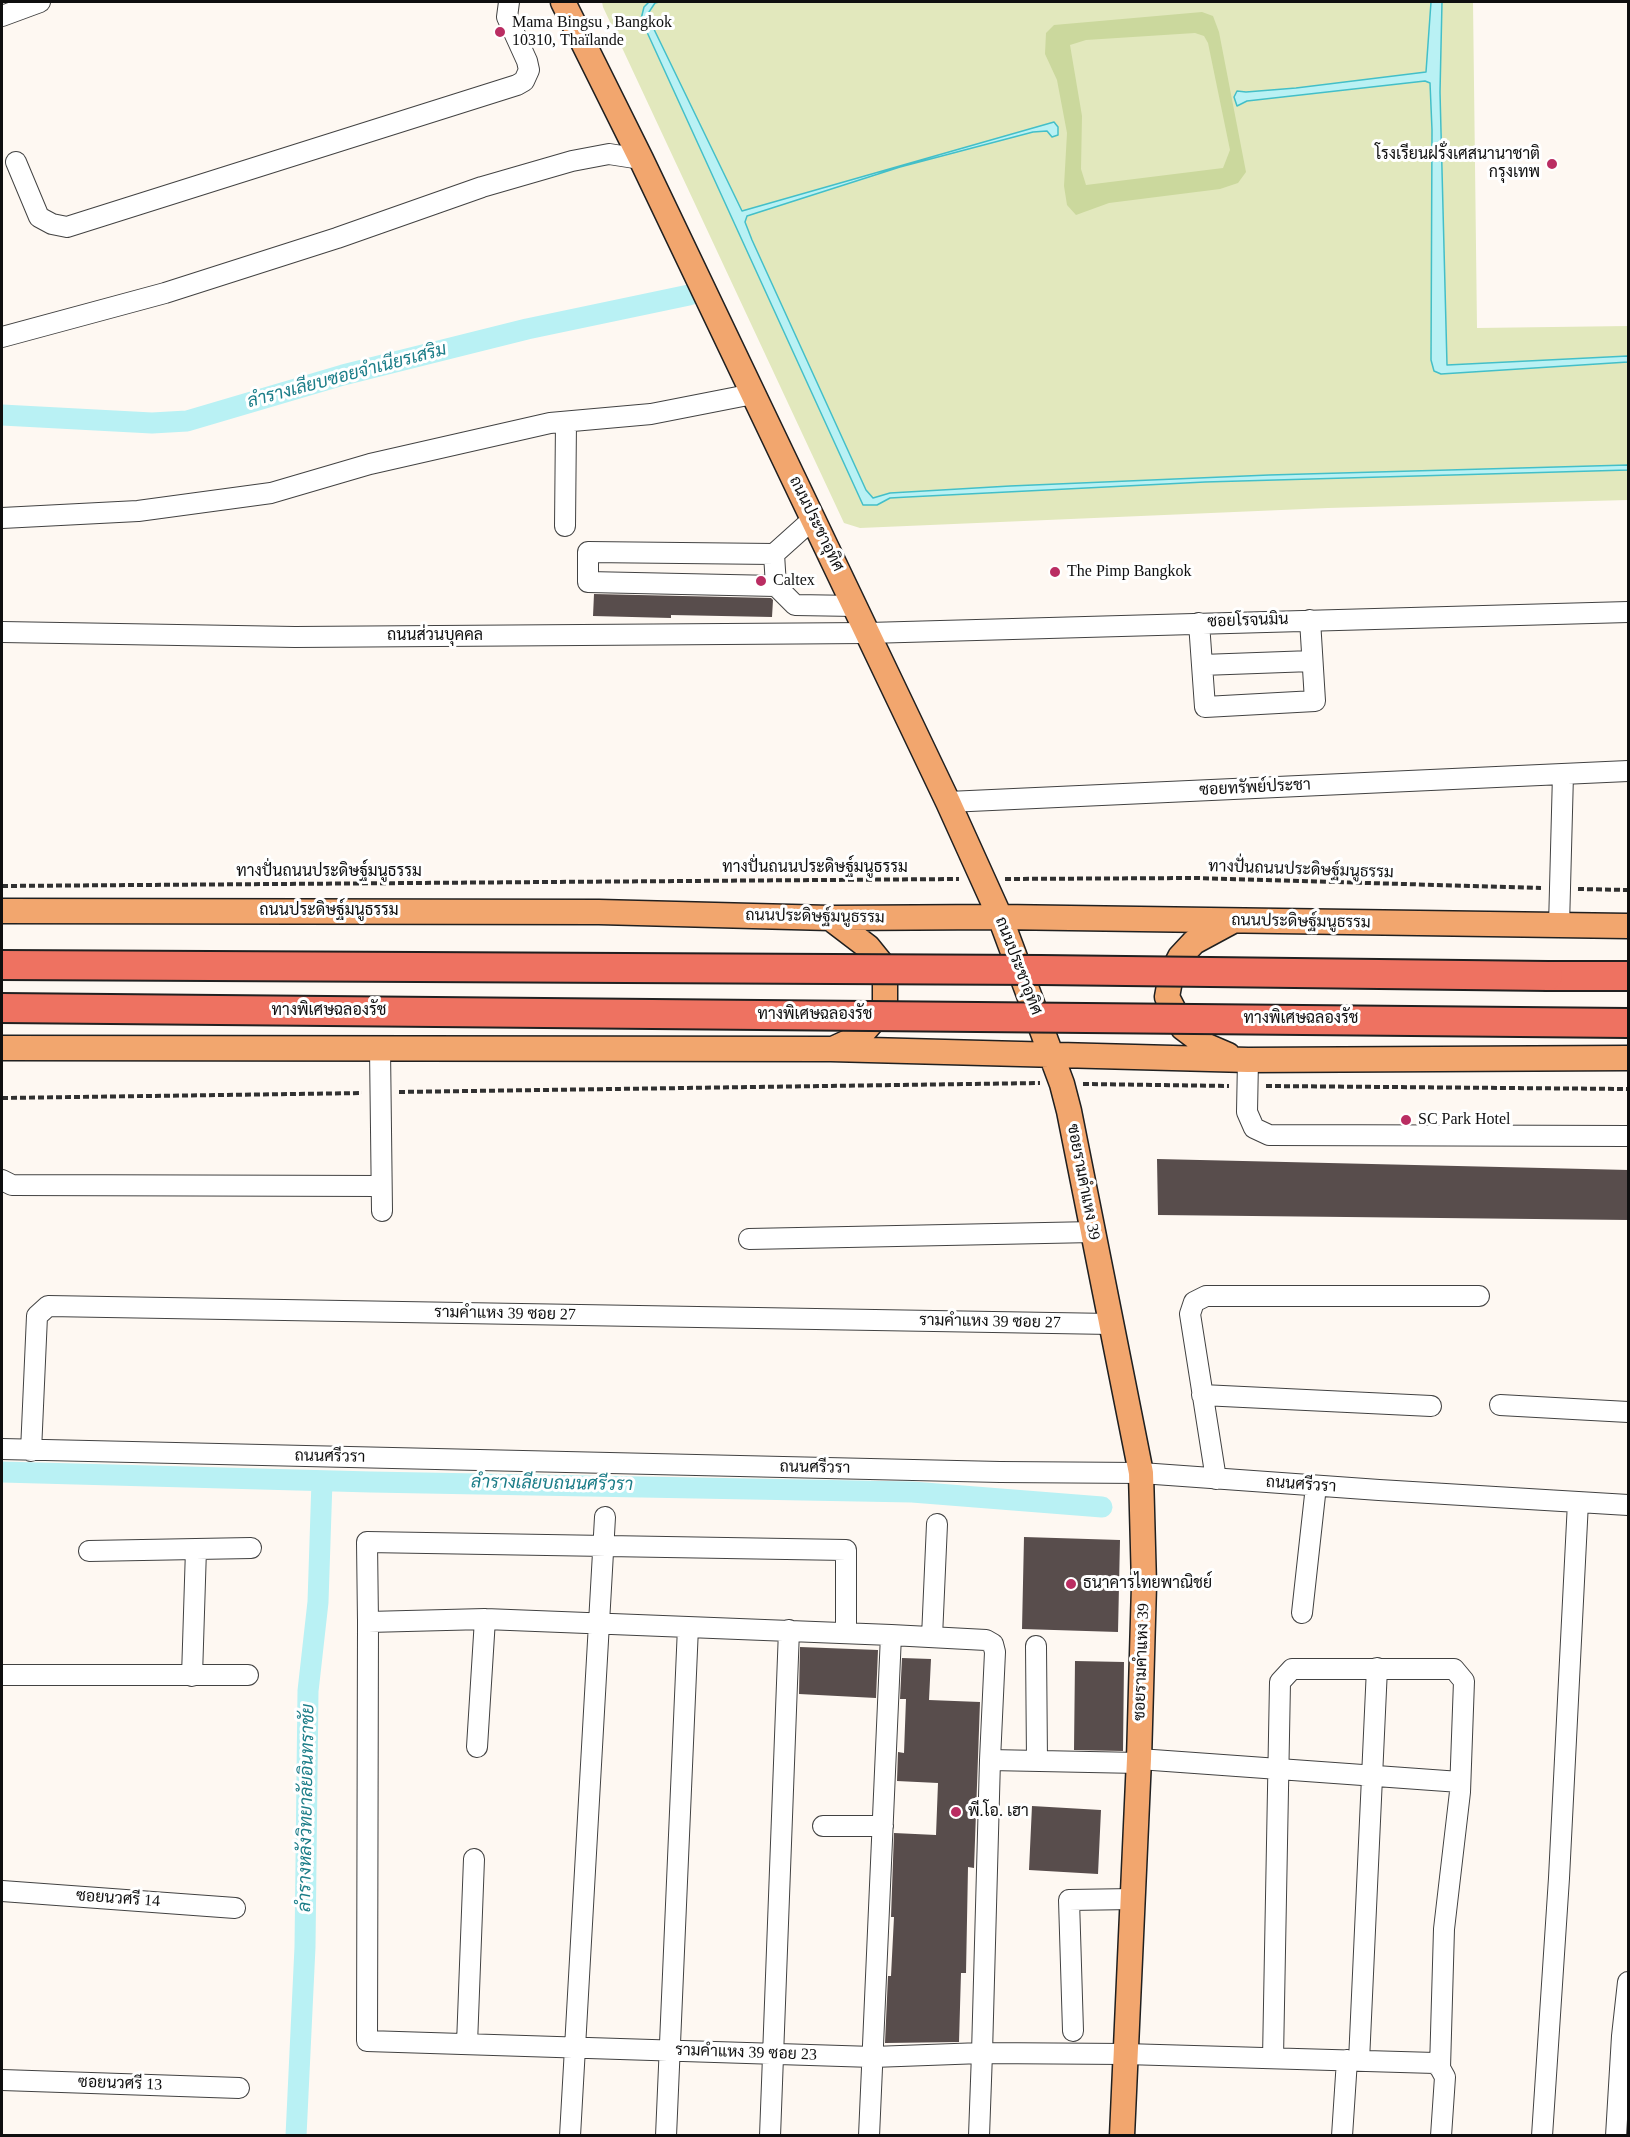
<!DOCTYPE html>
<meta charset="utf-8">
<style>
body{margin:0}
#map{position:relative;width:1630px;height:2137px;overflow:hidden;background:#fef8f2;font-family:"Times New Roman",serif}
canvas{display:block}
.frame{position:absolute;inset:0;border:3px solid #0f0f0f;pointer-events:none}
</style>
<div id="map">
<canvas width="1630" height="2137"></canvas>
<div class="frame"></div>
</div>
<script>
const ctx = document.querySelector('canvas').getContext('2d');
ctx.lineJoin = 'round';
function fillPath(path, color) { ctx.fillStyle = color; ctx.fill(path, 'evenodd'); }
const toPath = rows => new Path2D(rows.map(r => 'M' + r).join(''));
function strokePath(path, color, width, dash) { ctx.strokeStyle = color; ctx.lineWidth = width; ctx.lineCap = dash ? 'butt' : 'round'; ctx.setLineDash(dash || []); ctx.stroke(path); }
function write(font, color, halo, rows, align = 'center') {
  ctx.font = font + ' "Times New Roman",Sarabun,serif'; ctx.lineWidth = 6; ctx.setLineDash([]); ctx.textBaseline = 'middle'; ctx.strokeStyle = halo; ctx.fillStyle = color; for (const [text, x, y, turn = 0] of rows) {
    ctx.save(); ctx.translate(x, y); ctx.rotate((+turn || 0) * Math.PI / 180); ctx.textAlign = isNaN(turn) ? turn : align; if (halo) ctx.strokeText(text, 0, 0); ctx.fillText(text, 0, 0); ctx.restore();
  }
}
const green = toPath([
 [602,2,649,2,644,7,641,19,863,505,877,505,890,498,908,497,1205,482,1628,470,1628,500,1328,508,860,528,844,523,603,7],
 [659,2,1431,2,1427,72,1296,88,1246,92,1238,91,1238,106,1247,101,1425,81,1430,83,1432,130,1431,360,1434,371,1441,374,1628,362,1628,465,1269,475,873,498,866,490,752,240,745,222,747,216,900,167,1033,132,1047,131,1054,122,742,211,650,21,649,12,655,3],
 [1442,2,1473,2,1477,328,1628,326,1628,356,1447,365,1440,92]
]);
const forest = toPath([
 [1202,12,1213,16,1219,32,1246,172,1238,183,1220,189,1109,203,1076,215,1067,205,1064,186,1067,133,1057,80,1045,54,1046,33,1054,25],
 [1195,33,1204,36,1208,43,1230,150,1223,168,1086,185,1081,169,1082,116,1070,45,1086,40]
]);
const water = toPath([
 [649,2,659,2,655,3,649,12,650,21,742,211,1054,122,1058,127,1058,135,1052,137,1047,131,1033,132,900,167,747,216,745,222,752,240,866,490,873,498,890,493,1010,486,1269,475,1628,465,1628,470,1205,482,908,497,890,498,877,505,863,505,641,19,644,7,649,2],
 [1431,2,1442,2,1440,92,1447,365,1628,356,1628,362,1441,374,1434,371,1431,360,1432,130,1430,83,1425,81,1247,101,1237,106,1234,97,1237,91,1246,92,1296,88,1426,72,1431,2]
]);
const canal = toPath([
 [2,415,152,423,187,421,343,375,527,329,689,295],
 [2,1472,371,1482,912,1492,1102,1507],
 [296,2136,305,1947,308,1691,318,1602,322,1481]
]);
const building = toPath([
 [594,594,771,598,773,600,772,617,671,615,671,618,593,616],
 [1157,1159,1629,1170,1629,1220,1158,1215],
 [1024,1537,1120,1540,1118,1632,1022,1629],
 [800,1647,878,1650,876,1698,799,1694],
 [902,1658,931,1659,929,1700,980,1702,974,1868,968,1867,966,1973,961,1973,959,2042,885,2043,888,1976,891,1976,894,1917,891,1917,894,1833,936,1835,938,1783,897,1781,898,1752,904,1753,906,1699,900,1699],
 [1075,1661,1124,1662,1123,1751,1074,1750],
 [1032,1806,1101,1810,1098,1874,1029,1870]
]);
const path = toPath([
 [1005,879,1196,878,1541,888],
 [2,886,959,879],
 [1578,889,1628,890],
 [1083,1084,1229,1086],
 [1266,1086,1628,1089],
 [399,1092,1040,1083],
 [2,1098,362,1093]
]);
const minor = toPath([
 [2,16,40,2],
 [16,162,39,217,52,224,67,227,517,85,524,81,529,70,527,61,507,17,509,2],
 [2,337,165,293,337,238,482,187,572,161,609,154,641,159],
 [2,518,138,511,271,493,370,464,550,423,651,414,753,394],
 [565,526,566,422],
 [774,554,776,586,795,605,856,606],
 [776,586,588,582,588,552,774,554,813,519],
 [1199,623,1205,707,1315,701,1310,620],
 [2,632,295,637,868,633,1628,612],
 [1202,665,1312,661],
 [948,802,1628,771],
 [1559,926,1563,774],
 [380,1049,382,1211],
 [1248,1060,1247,1112,1254,1128,1269,1135,1628,1136],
 [2,1180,12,1185,381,1186],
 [749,1239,1094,1232],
 [1202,1395,1431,1406],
 [1500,1405,1628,1412],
 [2,1449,1000,1472,1141,1473,1379,1490,1628,1505],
 [31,1451,37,1316,48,1306,1111,1324],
 [1216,1479,1190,1314,1194,1302,1206,1296,1479,1296],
 [89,1551,196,1549],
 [1302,1613,1316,1486],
 [368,1622,367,1542,846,1550,846,1633],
 [932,1637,937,1524],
 [1036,1646,1037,1761],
 [2,1675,248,1675],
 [192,1676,196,1549,251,1548],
 [477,1747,485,1619],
 [1139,1759,1460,1782],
 [990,1760,1139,1763],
 [823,1826,883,1826],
 [2,1891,235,1908],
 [1073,2031,1069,1900,1133,1899],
 [467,2044,474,1859],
 [1273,2058,1280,1682,1292,1669,1454,1669,1464,1681,1460,1792,1444,1929,1440,2068],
 [1359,2061,1377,1668],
 [2,2080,239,2088],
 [570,2136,605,1517],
 [666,2136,688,1627],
 [770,2136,789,1630],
 [869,2136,891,1635],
 [979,2136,982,2053,990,1760,995,1652,993,1644,986,1640,891,1635,485,1619,368,1622,367,2041,873,2057,982,2053,1125,2054,1435,2063,1440,2068,1445,2077,1441,2136],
 [1342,2136,1347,2060],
 [1542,2136,1559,1878,1578,1502],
 [1616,2136,1622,2036,1628,1982]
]);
const major = toPath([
 [563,2,641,159,948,802,1000,917,1062,1084,1069,1111,1141,1473,1144,1585,1139,1759,1122,2136],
 [2,911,599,912,830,918,1000,917,1628,926],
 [830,918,868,947,885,968,885,1007,859,1037,835,1048],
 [2,1048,831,1049,1248,1060,1628,1058],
 [1228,1055,1207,1046,1183,1028,1167,997,1171,975,1180,957,1194,942,1231,922]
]);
const highway = toPath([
 [1548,976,1628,976]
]);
const highwayBridge = toPath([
 [2,965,1041,970,1548,976],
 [2,1008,1628,1023]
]);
const markers = [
 [500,32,6,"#ba2d62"],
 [1552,164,6,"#ba2d62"],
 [1055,572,6,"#ba2d62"],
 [761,581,6,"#ba2d62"],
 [1406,1120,6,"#ba2d62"],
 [1071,1584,6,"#ba2d62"],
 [956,1812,6,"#ba2d62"]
];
const poiNames = [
 ["Mama Bingsu , Bangkok",512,23],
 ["10310, Thaïlande",512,41],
 ["โรงเรียนฝรั่งเศสนานาชาติ",1540,155,"right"],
 ["กรุงเทพ",1540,173,"right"],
 ["The Pimp Bangkok",1067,572],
 ["Caltex",773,581],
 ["SC Park Hotel",1418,1120],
 ["ธนาคารไทยพาณิชย์",1083,1584],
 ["พี.โอ. เฮา",968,1812]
];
const streetNames = [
 ["ถนนประชาอุทิศ",816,524,64],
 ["ซอยโรจนมิน",1248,621,-2],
 ["ถนนส่วนบุคคล",435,636],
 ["ซอยทรัพย์ประชา",1255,788,-3],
 ["ทางปั่นถนนประดิษฐ์มนูธรรม",815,868],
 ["ทางปั่นถนนประดิษฐ์มนูธรรม",1301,870,2],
 ["ทางปั่นถนนประดิษฐ์มนูธรรม",329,872],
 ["ถนนประดิษฐ์มนูธรรม",329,911],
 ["ถนนประดิษฐ์มนูธรรม",815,917,1],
 ["ถนนประดิษฐ์มนูธรรม",1301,922,1],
 ["ถนนประชาอุทิศ",1018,966,69],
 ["ทางพิเศษฉลองรัช",329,1011],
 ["ทางพิเศษฉลองรัช",815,1015],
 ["ทางพิเศษฉลองรัช",1301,1019],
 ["ซอยรามคำแหง 39",1083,1182,79],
 ["รามคำแหง 39 ซอย 27",505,1314,1],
 ["รามคำแหง 39 ซอย 27",990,1322,1],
 ["ถนนศรีวรา",330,1457,1],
 ["ถนนศรีวรา",815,1468,1],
 ["ถนนศรีวรา",1301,1485,4],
 ["ซอยรามคำแหง 39",1142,1662,-88],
 ["ซอยนวศรี 14",118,1899,4],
 ["รามคำแหง 39 ซอย 23",746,2053,2],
 ["ซอยนวศรี 13",120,2084,2]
];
const waterNames = [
 ["ลำรางเลียบซอยจำเนียรเสริม",347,376,-15],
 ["ลำรางเลียบถนนศรีวรา",552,1484,1],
 ["ลำรางหลังวิทยาลัยอินทราชัย",307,1808,-89]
];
fillPath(green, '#e2e8bd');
fillPath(forest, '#cbd89d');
fillPath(water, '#b9f1f4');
strokePath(water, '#43bfc8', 1.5);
strokePath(canal, '#b9f1f4', 21);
fillPath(building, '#584d4c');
strokePath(minor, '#424242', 22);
strokePath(major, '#202020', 27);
strokePath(highway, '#202020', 32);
strokePath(path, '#313131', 4, [6, 3]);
strokePath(minor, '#fff', 20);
strokePath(major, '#f2a66e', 24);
strokePath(highway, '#ee7261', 28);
strokePath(highwayBridge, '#202020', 32, []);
strokePath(highwayBridge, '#ee7261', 28);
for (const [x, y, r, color] of markers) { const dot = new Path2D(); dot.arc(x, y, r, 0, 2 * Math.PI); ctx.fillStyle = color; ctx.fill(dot); strokePath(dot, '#fff', 2); }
write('16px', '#0f0f0f', '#fff', poiNames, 'left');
write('16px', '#0f0f0f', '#fff', streetNames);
write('italic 18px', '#1b7d88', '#fff', waterNames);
</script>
